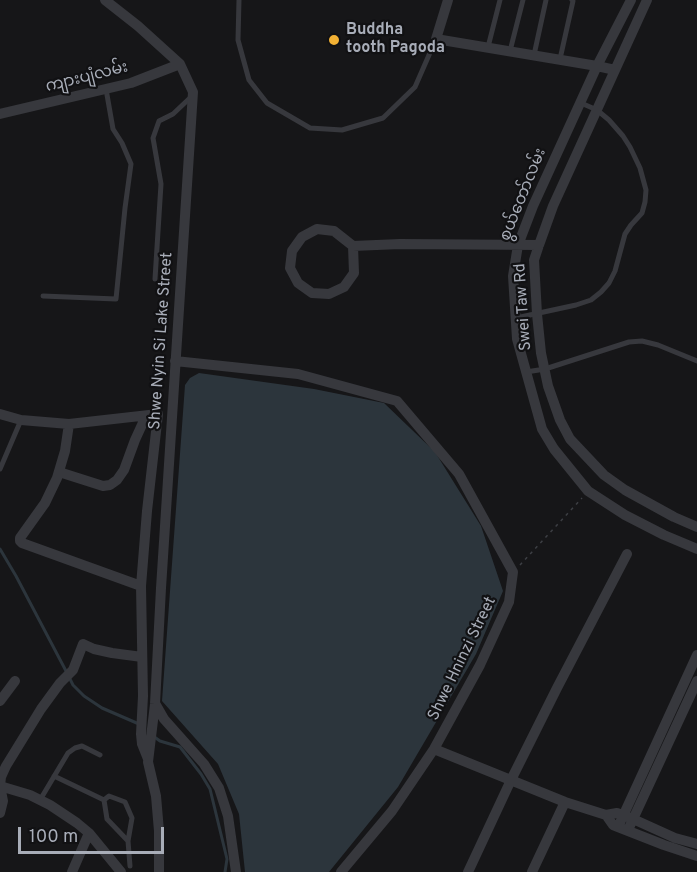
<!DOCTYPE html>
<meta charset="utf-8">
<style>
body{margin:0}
#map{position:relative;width:697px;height:872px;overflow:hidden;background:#161618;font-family:Overpass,sans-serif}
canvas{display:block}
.scale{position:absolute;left:18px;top:827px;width:146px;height:27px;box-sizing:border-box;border:3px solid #a8adb8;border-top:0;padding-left:8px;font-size:18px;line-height:21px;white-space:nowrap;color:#a8adb8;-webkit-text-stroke:4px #111113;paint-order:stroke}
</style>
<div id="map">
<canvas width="697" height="872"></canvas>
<div class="scale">100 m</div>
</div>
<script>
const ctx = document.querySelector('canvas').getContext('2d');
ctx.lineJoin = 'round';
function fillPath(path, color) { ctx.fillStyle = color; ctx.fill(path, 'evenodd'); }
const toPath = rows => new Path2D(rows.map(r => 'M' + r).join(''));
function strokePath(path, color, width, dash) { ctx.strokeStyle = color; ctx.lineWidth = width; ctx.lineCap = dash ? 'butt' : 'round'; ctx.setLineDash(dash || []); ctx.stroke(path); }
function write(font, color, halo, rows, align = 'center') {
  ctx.font = font + ' Overpass,"Noto Sans Myanmar",sans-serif'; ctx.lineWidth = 4.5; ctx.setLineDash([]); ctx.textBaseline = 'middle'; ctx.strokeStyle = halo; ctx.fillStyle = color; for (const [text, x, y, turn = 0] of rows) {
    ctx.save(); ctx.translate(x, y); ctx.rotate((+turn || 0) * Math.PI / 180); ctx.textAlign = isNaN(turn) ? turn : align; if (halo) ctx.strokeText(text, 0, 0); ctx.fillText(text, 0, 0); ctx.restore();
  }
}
const water = toPath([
 [199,373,314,389,384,403,435,452,481,526,503,591,476,654,398,787,329,872,245,872,239,814,218,764,162,701,185,385,190,378]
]);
const stream = toPath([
 [0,549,16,576,66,671],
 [69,677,73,685,84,696,102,708,139,724],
 [153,736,160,741,180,747,201,774,210,789,227,859,225,872]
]);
const path = toPath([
 [520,565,582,498]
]);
const lane = toPath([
 [239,0,238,40,249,80,267,103,310,128,342,130,383,118,415,87,436,39],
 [488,47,500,0],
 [510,51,523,0],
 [534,55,546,0],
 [560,59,573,1,572,0],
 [155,279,161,184,153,138,159,121,173,114,191,97],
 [43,296,116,299,125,208,131,164,122,143,113,129,106,89],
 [516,318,576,305,591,300,601,292,609,283,615,271,625,234,631,225,642,213,645,202,646,190,640,168,630,147,623,136,609,120,597,110,581,103],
 [526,372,545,369,629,342,642,341,658,345,697,361],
 [0,469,21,420],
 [54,776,104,800,107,819,128,841,130,866],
 [40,800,68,753,75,748,82,746,100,755],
 [104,800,109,796,125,802,132,818,128,841]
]);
const street = toPath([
 [105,0,138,26,180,64,193,92,161,588,155,704,148,762,156,796,159,831,159,872],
 [448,0,436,39,597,66,615,70],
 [631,0,597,66,533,206,518,245,513,276,517,339,542,429,554,449,588,491,625,515,664,535,697,549],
 [647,0,553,206,539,245,534,260,537,314,541,353,548,386,560,420,570,439,604,475,625,490,674,517,697,527],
 [0,114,131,83,180,64],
 [317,229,334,231,353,246,354,273,344,287,329,294,312,293,298,283,290,268,292,251,302,237,317,229],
 [353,246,400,244,539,245],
 [175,361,298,374,397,401,459,474,513,572,509,602,480,665,434,749,392,811,341,872],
 [0,414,21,420,69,424,158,414,147,511,141,586,143,696,141,734,142,744,148,759],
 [69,424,65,451,57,478,45,503,20,538,20,541,22,543,141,586],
 [59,472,103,486,110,485,117,480,124,470,135,440,146,416],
 [0,701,15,681],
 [156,705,164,719,204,764,219,788,228,816,236,872],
 [434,749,565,802,606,815,617,813,633,819,675,838,697,844],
 [0,786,30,795,50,805,77,823,89,833,121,872],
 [0,813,3,801,0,786,1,777,6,766,41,709,60,683,73,670,83,644,94,649,112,653,142,657],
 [606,815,613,825,618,827,664,845,697,856],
 [618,827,697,655],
 [628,830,697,681],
 [72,872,89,833],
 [468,872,511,780,557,688,627,554],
 [532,872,565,802]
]);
const markers = [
 [334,40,6,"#f2b134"]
];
const poiNames = [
 ["Buddha",346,31],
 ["tooth Pagoda",346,49]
];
const streetNames = [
 ["ကျားပျံလမ်း",87,78,-14],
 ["စွယ်တော်လမ်း",524,195,-68],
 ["Swei Taw Rd",524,307,-94],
 ["Shwe Nyin Si Lake Street",162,341,-86],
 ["Shwe Hninzi Street",463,659,-64]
];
fillPath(water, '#2c353c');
strokePath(stream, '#2c353c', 3);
strokePath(path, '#3d3f44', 1.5, [3, 4.5]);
strokePath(lane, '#37383d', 5);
strokePath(street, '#37383d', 10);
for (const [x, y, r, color] of markers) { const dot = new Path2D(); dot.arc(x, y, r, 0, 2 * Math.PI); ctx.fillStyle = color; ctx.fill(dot); strokePath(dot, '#111113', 2); }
write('bold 16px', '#a8adb8', '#111113', poiNames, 'left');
write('16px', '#a8adb8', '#111113', streetNames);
</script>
